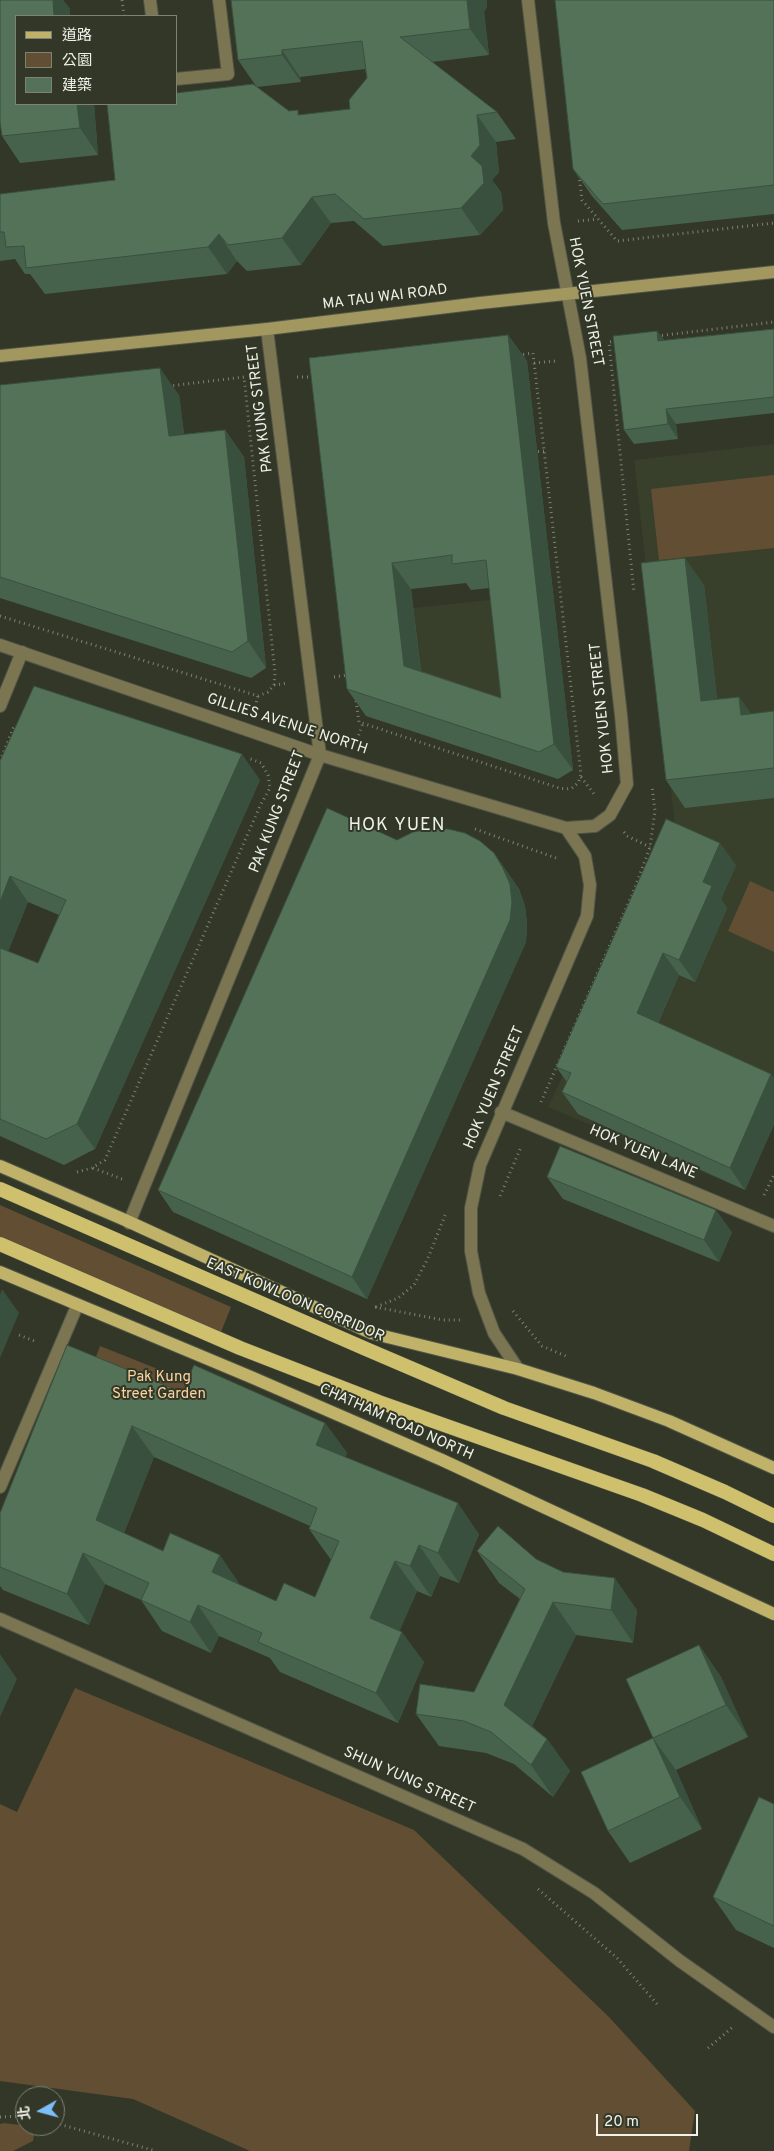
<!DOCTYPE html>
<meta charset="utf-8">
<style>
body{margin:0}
#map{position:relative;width:774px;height:2151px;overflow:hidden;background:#323728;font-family:Overpass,"Noto Sans TC",sans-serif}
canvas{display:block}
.legend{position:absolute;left:15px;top:15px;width:162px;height:90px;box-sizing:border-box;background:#323728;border:1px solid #7d8275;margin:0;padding:6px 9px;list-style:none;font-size:15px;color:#eef2e9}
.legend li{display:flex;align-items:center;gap:10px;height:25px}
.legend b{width:25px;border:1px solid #7d8275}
.north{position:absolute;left:15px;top:2086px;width:50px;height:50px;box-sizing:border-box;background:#323728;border:1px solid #7d8275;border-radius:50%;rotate:263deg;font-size:14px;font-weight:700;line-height:20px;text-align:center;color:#eef2e9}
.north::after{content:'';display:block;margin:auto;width:18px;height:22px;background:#7dbef9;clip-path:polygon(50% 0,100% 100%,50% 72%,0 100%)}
.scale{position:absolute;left:596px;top:2114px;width:102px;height:22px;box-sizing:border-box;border:2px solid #eef2e9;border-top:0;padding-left:6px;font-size:15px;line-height:18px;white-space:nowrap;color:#eef2e9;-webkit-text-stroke:4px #323728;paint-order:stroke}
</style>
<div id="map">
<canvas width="774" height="2151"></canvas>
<ul class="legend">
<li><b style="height:6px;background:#c0b369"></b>道路</li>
<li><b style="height:14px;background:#624e33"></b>公園</li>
<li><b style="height:14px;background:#537258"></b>建築</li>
</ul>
<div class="north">北</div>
<div class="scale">20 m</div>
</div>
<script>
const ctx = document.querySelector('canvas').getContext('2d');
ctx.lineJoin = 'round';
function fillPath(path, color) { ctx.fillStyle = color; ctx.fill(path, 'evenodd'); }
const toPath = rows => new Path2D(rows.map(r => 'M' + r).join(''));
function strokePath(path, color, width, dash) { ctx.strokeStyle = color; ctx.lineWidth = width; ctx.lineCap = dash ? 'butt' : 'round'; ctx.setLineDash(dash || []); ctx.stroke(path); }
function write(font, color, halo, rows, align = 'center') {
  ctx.font = font + ' Overpass,sans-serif'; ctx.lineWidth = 4; ctx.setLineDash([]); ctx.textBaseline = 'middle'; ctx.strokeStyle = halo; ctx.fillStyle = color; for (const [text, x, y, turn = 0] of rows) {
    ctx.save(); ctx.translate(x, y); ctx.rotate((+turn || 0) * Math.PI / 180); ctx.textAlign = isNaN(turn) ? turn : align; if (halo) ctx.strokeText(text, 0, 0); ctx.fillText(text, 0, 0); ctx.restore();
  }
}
const built = toPath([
 [774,444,774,1125,745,1190,548,1107,676,835,634,460],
 [553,593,573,770,558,779,366,716,386,611]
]);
const green = toPath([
 [774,475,774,548,659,560,651,489],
 [750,881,774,892,774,952,728,931],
 [0,1205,231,1307,219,1337,0,1240],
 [100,1346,188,1381,176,1411,89,1375],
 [75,1688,414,1830,609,2017,695,2111,689,2151,250,2151,133,2099,0,2081,0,1804,17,1812],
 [4,2123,35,2127,33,2141,13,2151,0,2151,0,2124]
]);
const path = toPath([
 [122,0,124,16],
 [579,175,582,200,617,241,774,223],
 [578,221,598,219],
 [657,336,774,322],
 [616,341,609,342,634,593],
 [534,363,556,361],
 [297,377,314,377],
 [533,452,545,451],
 [0,616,258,696,268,692,274,685,275,673,244,377,169,386],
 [334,677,347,675],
 [274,685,288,683],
 [356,701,359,722,559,788,566,789,572,788,578,783,581,775,533,353,519,355],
 [255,707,258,696],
 [357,740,363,723],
 [0,761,15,724],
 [581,777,594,794],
 [475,829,556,858],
 [624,832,627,836,650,847],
 [541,1102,634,890,650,847,655,811,652,786],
 [93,1168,122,1179],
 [77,1172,92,1168,105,1160,260,806,270,788,268,775,261,763,248,758],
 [764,1195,774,1175],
 [500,1196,521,1147],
 [375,1307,443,1320,463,1320],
 [376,1307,398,1298,414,1285,428,1258,446,1213],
 [513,1311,542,1346,568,1357],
 [19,1335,37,1342],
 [538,1889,617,1958,657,2004],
 [708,2048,734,2026],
 [0,2117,25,2116],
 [55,2123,156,2151]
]);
const minor = toPath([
 [150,0,152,16],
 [528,0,554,223,580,358,621,715,627,784,610,815,595,826,566,828],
 [176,79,228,74,219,0],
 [0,706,22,652],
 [501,1112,774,1226],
 [129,1223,320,755,267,329]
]);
const tertiary = toPath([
 [0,645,320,755,566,828,585,856,590,885,587,916,480,1165,471,1208,471,1251,479,1293,494,1333,518,1369],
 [0,1487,77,1306],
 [0,1619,523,1849,594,1893,680,1961,774,2027]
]);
const secondary = toPath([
 [0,356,267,329,480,303,774,272]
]);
const primary = toPath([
 [0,1166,125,1220,371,1333,518,1369,594,1393,669,1421,774,1468],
 [0,1272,251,1377,442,1460,774,1614]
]);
const trunk = toPath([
 [0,1189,366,1349,504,1408,653,1461,725,1492,774,1516],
 [0,1244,240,1348,379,1402,642,1495,703,1520,774,1554]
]);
const wall = toPath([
 [0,0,63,0,70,9,70,16,16,16,16,104,94,104,98,155,20,163,2,136],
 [231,0,487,0,487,7,484,12,489,55,432,62,497,112,516,139,496,142,499,172,492,180,501,192,503,210,480,235,383,246,354,221,331,223,301,265,247,271,237,261,227,274,45,294,30,274,25,274,15,259,0,261,0,194,115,180,256,86,238,60],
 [365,69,367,78,350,109,301,115,289,111,257,87,301,82,300,77],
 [774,0,774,214,622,230,592,196,573,169],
 [774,329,774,413,676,424,678,439,634,444,624,430,657,331,664,340],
 [508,335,527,361,573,770,558,779,366,716,347,689,309,358],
 [466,583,471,590,489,588,501,698,421,671,411,589],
 [0,385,179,395,184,434,225,430,244,457,266,668,251,678,0,598],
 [704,585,717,699,739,697,751,714,774,711,774,798,685,808,666,780],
 [0,761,260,780,95,1149,64,1165,0,1136],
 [28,902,59,915,38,963,8,951],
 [397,840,494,853,519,889,525,906,527,924,526,942,367,1299,173,1212,158,1190],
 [736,865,721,899,727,908,695,982,679,975,658,1023,774,1078,774,1124,745,1190,578,1114,562,1092,567,1082,556,1067],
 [547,1177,732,1232,719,1262,563,1199],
 [182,1392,325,1423,347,1453,345,1457,479,1534,459,1583,440,1576,431,1597,417,1591,399,1631,424,1662,398,1723,280,1672,270,1658,219,1636,211,1653,162,1631,141,1600,105,1584,89,1625,3,1590,0,1586,0,1513],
 [154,1457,310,1526,309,1529,331,1560,315,1597,276,1601,124,1533],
 [477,1551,536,1559,637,1610,633,1643,576,1635,532,1726,547,1739,570,1771,553,1797,514,1764,486,1753,439,1746,416,1714,474,1692,520,1599,499,1583],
 [699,1645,721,1677,748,1737,676,1770,653,1738],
 [653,1738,676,1770,702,1829,630,1863,608,1831],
 [774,1804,774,1948,736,1930,713,1897]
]);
const shadedWall = toPath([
 [53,0,63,0,70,9,70,16,54,16],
 [467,0,487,0,487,7,484,12,489,55,470,29],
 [282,50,300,77,301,82,282,55],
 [77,104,94,104,98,155,80,128],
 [477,115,496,142,499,172,492,180,501,192,503,210,480,235,461,208,471,156],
 [312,197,331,223,301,265,282,238],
 [219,234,237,261,227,274,208,247],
 [657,331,667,345,658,341],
 [508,335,527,361,573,770,554,744],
 [160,368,179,395,188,463,169,436],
 [666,409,676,424,678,439,668,424],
 [225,430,244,457,266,668,248,641],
 [685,558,704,585,720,728,701,701],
 [392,563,411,589,423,692,404,666],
 [739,697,758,724,741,715],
 [242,754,260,780,95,1149,77,1124],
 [720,843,736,865,721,899,727,908,695,982,679,960,703,882],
 [494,853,519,889,525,906,527,924,526,942,367,1299,352,1277],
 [10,876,28,902,2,967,0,964,0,902],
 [663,953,679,975,652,1035,637,1013],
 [771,1074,774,1078,774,1124,745,1190,730,1168],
 [716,1210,732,1232,719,1262,704,1240],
 [2,1289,19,1313,0,1358,0,1295],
 [325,1423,347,1453,337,1475,316,1445],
 [132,1426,154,1457,117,1550,96,1520],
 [458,1503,479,1534,459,1583,438,1553],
 [419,1545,440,1576,431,1597,410,1566],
 [83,1553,105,1584,89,1625,67,1594],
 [220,1555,241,1586,212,1572],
 [395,1561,417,1591,392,1649,370,1618],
 [615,1578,637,1610,633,1643,611,1610],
 [553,1602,576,1635,527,1737,504,1705],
 [198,1605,219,1636,211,1653,190,1622],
 [402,1632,424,1662,398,1723,376,1693],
 [699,1645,721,1677,748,1737,726,1705],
 [0,1654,17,1679,0,1717],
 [653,1738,676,1770,702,1829,680,1797],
 [547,1739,570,1771,553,1797,531,1765]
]);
const building = toPath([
 [0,0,53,0,54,16,16,16,16,104,77,104,80,128,2,136,0,122,0,0],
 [231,0,467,0,470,29,400,37,497,112,477,115,480,145,471,156,482,166,484,183,461,208,364,219,335,194,312,197,282,238,228,245,219,234,208,247,26,268,24,246,6,247,4,232,0,232,0,194,115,180,107,104,176,104,176,93,253,84,289,111,298,110,298,115,350,109,349,100,367,78,362,41,282,50,282,55,238,60,231,0],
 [555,0,774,0,774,185,603,204,573,169,555,0],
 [774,329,774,397,666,409,668,424,624,430,613,336,657,331,658,341,774,329],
 [508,335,554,744,539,752,347,689,309,358,508,335],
 [452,555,452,564,486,560,501,698,404,666,392,563,452,555],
 [160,368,169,436,225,430,248,641,232,652,0,577,0,385,160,368],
 [685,558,701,701,739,697,741,715,774,711,774,768,666,780,641,563,685,558],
 [34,686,242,754,77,1124,46,1139,0,1119,0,948,38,963,66,900,10,876,0,902,0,761,34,686],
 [327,808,397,840,413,832,430,829,448,829,465,833,480,841,494,853,503,868,510,884,512,902,510,920,352,1277,158,1190,327,808],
 [666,819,720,843,703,882,712,886,679,960,663,953,637,1013,771,1074,730,1168,562,1092,571,1073,556,1067,666,819],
 [560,1146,716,1210,704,1240,547,1177,560,1146],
 [67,1345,182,1392,194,1365,325,1423,316,1445,458,1503,438,1553,419,1545,410,1566,395,1561,370,1618,402,1632,376,1693,258,1642,262,1633,198,1605,190,1622,141,1600,149,1583,83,1553,67,1594,0,1567,0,1513,67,1345],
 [132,1426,317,1508,309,1529,339,1541,315,1597,284,1583,276,1601,212,1572,220,1555,170,1533,163,1551,96,1520,132,1426],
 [498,1526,536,1559,563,1572,615,1578,611,1610,553,1602,504,1705,547,1739,531,1765,491,1732,464,1721,416,1714,420,1684,474,1692,525,1589,477,1551,498,1526],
 [699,1645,726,1705,653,1738,626,1679,699,1645],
 [653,1738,680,1797,608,1831,581,1772,653,1738],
 [759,1797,774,1804,774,1926,713,1897,759,1797]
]);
const streetNames = [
 ["MA TAU WAI ROAD",385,298,-7],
 ["HOK YUEN STREET",585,302,79],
 ["PAK KUNG STREET",261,408,-97],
 ["HOK YUEN STREET",603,708,-96],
 ["GILLIES AVENUE NORTH",287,725,18],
 ["PAK KUNG STREET",278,812,-69],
 ["HOK YUEN STREET",495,1088,-67],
 ["HOK YUEN LANE",643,1153,23],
 ["EAST KOWLOON CORRIDOR",295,1301,23],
 ["CHATHAM ROAD NORTH",396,1423,24],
 ["SHUN YUNG STREET",409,1781,24]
];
const parkNames = [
 ["Pak Kung",159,1378],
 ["Street Garden",159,1395]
];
const quarterNames = [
 ["HOK YUEN",397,826]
];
fillPath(built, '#38402b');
fillPath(green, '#624e33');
strokePath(minor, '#505547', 14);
strokePath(tertiary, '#505547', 14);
strokePath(secondary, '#505547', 14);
strokePath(primary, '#505547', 14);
strokePath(trunk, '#505547', 15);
strokePath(path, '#7d8275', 3, [1, 4]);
strokePath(minor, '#7b7552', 12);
strokePath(tertiary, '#7b7552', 12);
strokePath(secondary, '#a2985f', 12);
strokePath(primary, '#c0b369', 12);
strokePath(trunk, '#cec06d', 14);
fillPath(wall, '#47624c');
fillPath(shadedWall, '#3a503e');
fillPath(building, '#537258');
strokePath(building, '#3a503e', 1);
write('15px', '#eef2e9', '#323728', streetNames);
write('15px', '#fdd49d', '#323728', parkNames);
ctx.letterSpacing = '1px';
write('18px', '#eef2e9', '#323728', quarterNames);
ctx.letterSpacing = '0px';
</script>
